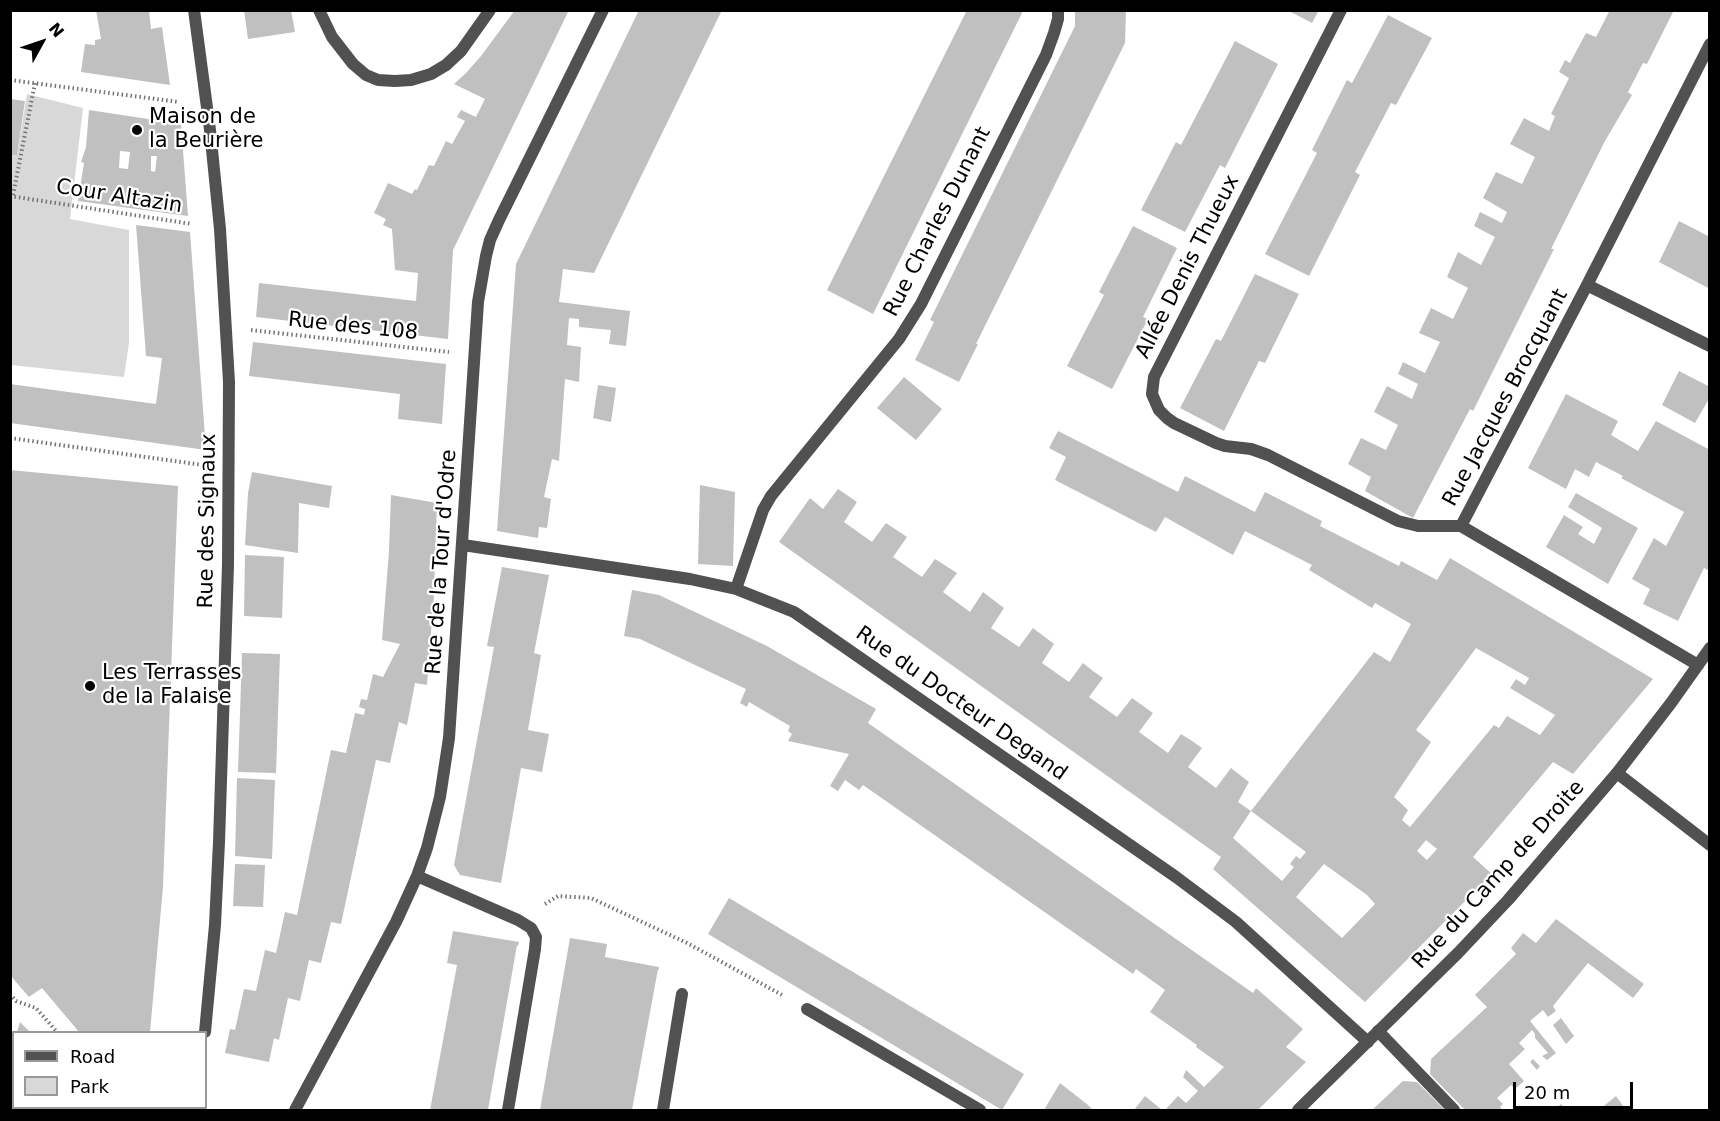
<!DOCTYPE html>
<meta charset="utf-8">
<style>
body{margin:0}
#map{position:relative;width:1720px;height:1121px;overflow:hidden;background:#fff;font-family:"DejaVu Sans",sans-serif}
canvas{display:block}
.frame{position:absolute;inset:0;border:12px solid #000;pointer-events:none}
.legend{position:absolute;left:12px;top:1031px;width:195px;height:78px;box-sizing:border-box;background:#fff;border:2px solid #999;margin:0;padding:8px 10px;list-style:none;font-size:18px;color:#000}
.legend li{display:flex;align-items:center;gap:12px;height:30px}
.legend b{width:30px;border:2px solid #999}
.north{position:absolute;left:12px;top:12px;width:60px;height:60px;-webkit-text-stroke:4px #fff;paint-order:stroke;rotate:50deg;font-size:16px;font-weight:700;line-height:24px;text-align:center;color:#000}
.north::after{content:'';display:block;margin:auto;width:21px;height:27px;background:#000;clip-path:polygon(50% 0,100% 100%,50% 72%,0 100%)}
.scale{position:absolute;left:1513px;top:1082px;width:120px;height:27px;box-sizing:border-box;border:3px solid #000;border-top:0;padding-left:8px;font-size:18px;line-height:21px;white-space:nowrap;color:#000;-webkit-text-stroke:4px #fff;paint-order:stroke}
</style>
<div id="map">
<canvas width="1720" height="1121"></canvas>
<div class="frame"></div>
<ul class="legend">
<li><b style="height:8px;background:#515151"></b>Road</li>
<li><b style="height:16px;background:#d8d8d8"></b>Park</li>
</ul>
<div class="north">N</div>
<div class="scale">20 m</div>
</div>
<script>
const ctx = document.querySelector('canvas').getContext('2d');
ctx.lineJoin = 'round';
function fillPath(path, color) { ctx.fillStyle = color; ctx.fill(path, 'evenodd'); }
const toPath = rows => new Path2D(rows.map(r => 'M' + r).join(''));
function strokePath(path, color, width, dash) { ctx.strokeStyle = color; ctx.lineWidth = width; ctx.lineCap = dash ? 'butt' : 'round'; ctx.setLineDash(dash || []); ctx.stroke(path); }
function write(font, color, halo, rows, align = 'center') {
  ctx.font = font + ' "DejaVu Sans",sans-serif'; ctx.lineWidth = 4.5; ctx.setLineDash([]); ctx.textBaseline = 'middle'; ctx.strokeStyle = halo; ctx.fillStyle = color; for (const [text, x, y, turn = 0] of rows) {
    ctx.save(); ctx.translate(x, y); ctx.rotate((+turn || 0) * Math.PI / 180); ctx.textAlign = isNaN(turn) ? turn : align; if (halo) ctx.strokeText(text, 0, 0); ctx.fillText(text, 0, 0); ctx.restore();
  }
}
const green = toPath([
 [27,94,83,108,70,219,129,230,129,343,124,377,11,365,10,154,17,155]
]);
const building = toPath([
 [96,10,149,10,151,29,162,27,170,85,81,72,85,44,95,45,95,40,101,39],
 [244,10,291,10,295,32,248,39],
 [515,10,569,10,453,250,448,339,256,317,259,283,416,301,418,273,395,270,392,229,383,225,386,219,374,213,388,183,412,194,415,189,417,190,429,165,434,166,446,141,452,144,465,121,457,117,461,110,476,117,485,99,454,84,466,73,481,56],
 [639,10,722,10,594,273,563,269,559,302,630,311,626,346,609,344,611,330,579,327,579,319,569,318,567,345,581,347,579,382,565,379,559,461,552,459,544,497,551,499,547,528,539,527,538,538,497,531,516,264],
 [967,10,1022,10,1022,13,873,314,827,290],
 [1075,10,1126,10,1125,43,976,344,978,344,959,382,915,360,934,322,930,320,1075,26],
 [1287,10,1319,10,1312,23],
 [1610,10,1674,10,1647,64,1643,63,1628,92,1632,95,1605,141,1551,249,1554,249,1473,411,1470,409,1413,518,1365,491,1371,477,1348,464,1361,438,1386,450,1398,425,1374,412,1387,386,1412,399,1418,384,1398,374,1403,362,1425,373,1440,342,1419,333,1431,308,1453,319,1468,288,1447,277,1458,252,1481,265,1495,237,1474,226,1480,212,1502,223,1507,212,1483,198,1496,172,1522,184,1535,157,1510,144,1524,118,1549,131,1555,116,1551,114,1569,78,1559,72,1565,60,1570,63,1586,33,1596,37],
 [1388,15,1432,38,1396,105,1391,103,1355,172,1360,175,1309,276,1265,254,1317,153,1312,150,1347,80,1352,83],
 [1235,41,1278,64,1225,168,1220,165,1185,232,1141,210,1176,142,1181,145],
 [10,99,25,101,17,155,10,155],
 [89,110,181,124,188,216,78,201,84,163,81,162,86,147],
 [120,151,130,152,128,169,119,168],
 [151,156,157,156,155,172,151,171],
 [1679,221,1710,237,1710,289,1659,262],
 [136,225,190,232,206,450,10,423,10,384,156,404,162,358,146,356],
 [1133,226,1177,248,1143,317,1148,319,1112,389,1067,366,1104,295,1099,292],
 [1255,274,1299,294,1265,363,1259,361,1224,431,1180,408,1216,339,1221,341],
 [253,342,446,364,442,424,398,419,400,394,249,376],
 [1679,371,1710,387,1710,397,1695,423,1662,405],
 [904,377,942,409,916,440,877,408],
 [598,385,616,388,611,422,593,418],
 [1566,394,1618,421,1611,435,1638,451,1656,421,1710,450,1710,571,1704,568,1678,621,1643,604,1650,589,1632,579,1654,538,1666,546,1684,512,1621,478,1623,476,1596,462,1589,477,1575,469,1566,489,1528,468],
 [1058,431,1178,492,1185,476,1255,512,1265,492,1322,521,1320,526,1399,566,1401,561,1437,580,1450,558,1653,679,1573,774,1553,762,1473,857,1492,874,1365,1002,1213,869,1221,857,779,542,810,498,823,509,838,489,857,502,844,522,872,542,886,523,907,537,893,557,922,577,935,559,957,573,943,592,970,612,983,592,1004,608,991,628,1019,647,1033,628,1054,644,1042,663,1069,682,1083,663,1093,671,1103,678,1089,697,1117,717,1132,698,1153,713,1139,732,1168,753,1181,734,1192,741,1202,748,1188,767,1216,788,1231,768,1249,782,1238,802,1251,811,1233,838,1282,881,1294,867,1290,864,1296,856,1300,859,1306,852,1251,811,1374,652,1390,662,1411,624,1375,603,1372,608,1309,570,1312,565,1245,531,1233,555,1165,517,1156,532,1055,480,1066,457,1049,448],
 [1476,648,1529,678,1525,685,1516,679,1510,688,1555,715,1540,735,1507,716,1499,728,1494,725,1410,827,1402,820,1408,810,1394,797,1431,742,1416,730],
 [1426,840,1437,849,1427,860,1417,851],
 [1324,864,1367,895,1375,904,1342,938,1296,897],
 [10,470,178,486,163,887,150,1032,79,1032,42,988,29,997,10,975],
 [252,472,332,486,329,508,299,503,298,553,245,545,248,493],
 [700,485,735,492,733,566,698,564],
 [1576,493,1638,528,1608,584,1546,547,1564,515,1583,527,1578,534,1594,544,1602,528,1568,507],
 [391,495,437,503,434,595,427,685,415,683,407,725,399,722,390,763,376,760,341,924,331,922,321,963,309,960,300,1001,288,998,279,1040,274,1038,269,1062,225,1053,230,1029,235,1030,244,989,256,991,265,950,276,953,285,912,297,915,331,750,346,753,355,713,364,715,365,709,359,707,361,699,367,700,373,674,383,677,400,644,382,640,389,551],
 [245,555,284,557,282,618,244,616],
 [502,567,549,575,534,653,541,655,528,730,549,734,542,772,521,768,501,883,460,875,454,865,494,647,487,646],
 [632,590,659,595,767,646,876,709,868,723,1253,993,1256,988,1303,1029,1286,1047,1306,1062,1258,1110,1165,1110,1178,1096,1186,1103,1198,1091,1183,1077,1186,1070,1204,1087,1224,1067,1196,1047,1197,1045,1150,1012,1165,990,1136,969,1133,974,863,785,859,790,845,780,838,791,830,786,849,754,788,741,792,734,788,731,790,726,749,702,747,707,740,703,746,689,640,639,624,636],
 [242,653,280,654,276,773,238,772],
 [237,778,275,780,272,859,235,856],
 [235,864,265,865,263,907,233,906],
 [729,898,1024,1074,1002,1110,708,934],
 [1556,919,1644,984,1633,998,1588,963,1553,1006,1556,1011,1548,1017,1543,1010,1530,1021,1556,1053,1547,1060,1542,1056,1548,1053,1535,1038,1535,1034,1532,1030,1519,1043,1525,1049,1509,1064,1524,1081,1515,1089,1511,1085,1497,1098,1503,1104,1500,1107,1503,1110,1465,1110,1430,1074,1431,1059,1487,1007,1475,995,1516,954,1511,948,1523,933,1536,943],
 [453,931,519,942,518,946,517,945,488,1110,430,1110,457,965,447,963],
 [570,938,607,944,605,957,659,967,659,970,658,969,632,1110,540,1110],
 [1561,1018,1574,1036,1566,1044,1553,1025],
 [20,1022,30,1032,17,1032],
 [13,1048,14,1108,95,1108,97,1110,10,1110,10,1056],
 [1533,1059,1540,1066,1537,1070,1530,1062],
 [1403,1081,1417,1082,1445,1110,1372,1110],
 [1060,1083,1088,1105,1093,1110,1044,1110],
 [1145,1096,1162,1110,1134,1110],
 [1616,1096,1626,1110,1599,1110],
 [1561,1104,1567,1110,1553,1110]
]);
const path = toPath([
 [10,80,179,102],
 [13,195,35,83],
 [10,196,192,224],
 [251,330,449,352],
 [10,438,203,465],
 [545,904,558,896,591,898,687,943,784,996],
 [10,994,16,1001,36,1008,57,1032],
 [122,1108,125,1110]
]);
const service = toPath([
 [663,1110,682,994]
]);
const minor = toPath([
 [194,10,210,130,220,229,229,382,228,565,219,842,215,925,205,1032],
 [319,10,332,37,353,64,366,75,378,80,395,81,411,80,431,74,446,65,461,51,490,10],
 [1341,10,1154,377,1152,394,1159,410,1167,418,1174,423,1216,443,1225,446,1251,449,1268,455,1398,521,1418,526,1461,526],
 [1587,285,1710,346],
 [463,545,690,579,736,589,794,612,1176,877,1236,922,1368,1042],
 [736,589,763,510,771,496,899,339,921,304,1046,55,1054,33,1058,19,1058,10],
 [1698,665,1461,526,1587,285,1710,44],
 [1617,773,1710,845],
 [417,876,518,920,531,928,536,937,535,949,508,1110],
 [807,1009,980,1110],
 [1378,1031,1454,1110],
 [198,1110,198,1108],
 [295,1110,396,922,417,876,427,848,440,797,449,738,478,302,486,256,490,240,499,220,603,10]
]);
const tertiary = toPath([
 [1298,1110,1458,953,1508,900,1617,773,1671,703,1710,648]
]);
const markers = [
 [137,130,6,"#000"],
 [90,686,6,"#000"]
];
const poiNames = [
 ["Maison de",149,118],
 ["la Beurière",149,142],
 ["Les Terrasses",102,674],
 ["de la Falaise",102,698]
];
const streetNames = [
 ["Cour Altazin",119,197,9],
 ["Rue Charles Dunant",938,222,-63],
 ["Allée Denis Thueux",1188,267,-63],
 ["Rue des 108",353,327,6],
 ["Rue Jacques Brocquant",1506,398,-62],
 ["Rue des Signaux",208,521,-89],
 ["Rue de la Tour d'Odre",442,562,-86],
 ["Rue du Docteur Degand",961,704,35],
 ["Rue du Camp de Droite",1499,875,-48]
];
fillPath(green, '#d8d8d8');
fillPath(building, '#c0c0c0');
strokePath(path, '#737373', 4, [1.5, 3]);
strokePath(service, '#515151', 12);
strokePath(minor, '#515151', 12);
strokePath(tertiary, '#515151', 12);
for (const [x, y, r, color] of markers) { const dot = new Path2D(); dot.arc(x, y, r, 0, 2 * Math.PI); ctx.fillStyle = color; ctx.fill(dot); strokePath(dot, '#fff', 2); }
write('21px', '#000', '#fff', poiNames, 'left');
write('21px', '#000', '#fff', streetNames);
</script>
